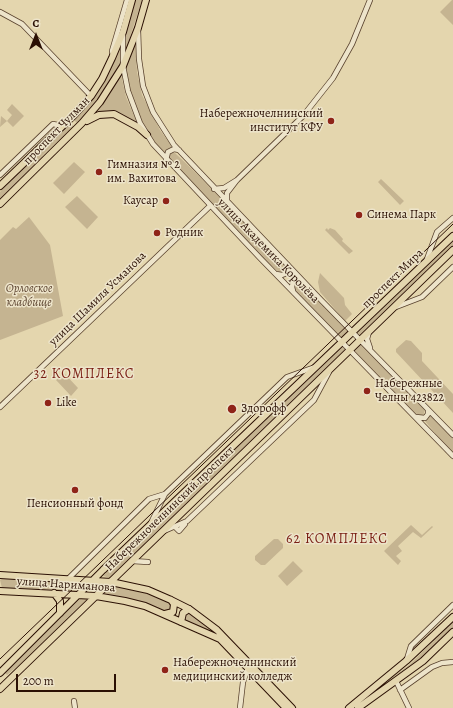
<!DOCTYPE html>
<meta charset="utf-8">
<style>
body{margin:0}
#map{position:relative;width:453px;height:708px;overflow:hidden;background:#e4d6ae;font-family:Alegreya,serif}
canvas{display:block}
.north{position:absolute;left:16px;top:16px;width:40px;height:40px;-webkit-text-stroke:3px #ede4ca;paint-order:stroke;rotate:0deg;font-size:11px;font-weight:700;line-height:16px;text-align:center;color:#2b1004}
.north::after{content:'';display:block;margin:auto;width:14px;height:18px;background:#2b1004;clip-path:polygon(50% 0,100% 100%,50% 72%,0 100%)}
.scale{position:absolute;left:16px;top:674px;width:100px;height:18px;box-sizing:border-box;border:2px solid #2b1004;border-top:0;padding-left:5px;font-size:12px;line-height:14px;white-space:nowrap;color:#2b1004;-webkit-text-stroke:3px #ede4ca;paint-order:stroke}
</style>
<div id="map">
<canvas width="453" height="708"></canvas>
<div class="north">С</div>
<div class="scale">200 m</div>
</div>
<script>
const ctx = document.querySelector('canvas').getContext('2d');
ctx.lineJoin = 'round';
function fillPath(path, color) { ctx.fillStyle = color; ctx.fill(path, 'evenodd'); }
const toPath = rows => new Path2D(rows.map(r => 'M' + r).join(''));
function strokePath(path, color, width, dash) { ctx.strokeStyle = color; ctx.lineWidth = width; ctx.lineCap = dash ? 'butt' : 'round'; ctx.setLineDash(dash || []); ctx.stroke(path); }
function write(font, color, halo, rows, align = 'center') {
  ctx.font = font + ' Alegreya,serif'; ctx.lineWidth = 3; ctx.setLineDash([]); ctx.textBaseline = 'middle'; ctx.strokeStyle = halo; ctx.fillStyle = color; for (const [text, x, y, turn = 0] of rows) {
    ctx.save(); ctx.translate(x, y); ctx.rotate((+turn || 0) * Math.PI / 180); ctx.textAlign = isNaN(turn) ? turn : align; if (halo) ctx.strokeText(text, 0, 0); ctx.fillText(text, 0, 0); ctx.restore();
  }
}
const green = toPath([
 [134,0,142,0,124,56,126,32],
 [452,0,453,0,453,25,440,12],
 [135,41,137,72,142,95,160,130,173,148,167,149,165,153,148,136,131,97,125,66],
 [120,45,121,65,113,80,93,108,77,123,72,118,84,108],
 [121,74,126,97,138,125,114,111,96,111],
 [12,104,24,116,13,127,7,121,0,127,1,116,7,121,12,115,7,110],
 [68,123,72,124,73,127,47,151,0,200,0,192,7,183],
 [172,153,175,153,191,168,287,267,287,270,283,273,280,273,267,262,169,160,168,156],
 [74,162,85,172,64,194,53,183],
 [381,179,404,201,400,205,378,182],
 [77,196,98,217,87,229,65,207],
 [29,217,50,245,63,316,0,340,0,240,13,227,16,229],
 [327,228,328,230,330,228,335,230,343,239,342,241,353,251,349,254,325,230],
 [453,240,453,247,360,337,356,333],
 [320,273,344,298,345,305,352,314,345,321,320,292,318,282],
 [297,283,301,284,349,331,342,339,295,290,294,286],
 [406,340,411,341,422,353,422,361,453,394,453,413,396,352,396,349],
 [361,343,425,410,423,416,417,415,353,350],
 [343,345,347,349,118,570,110,578,103,576],
 [64,373,78,388,71,396,56,380],
 [430,415,453,438,453,454,424,420],
 [411,525,422,535,432,526,433,527,421,538,413,532,398,546,402,551,396,556,401,561,398,565,384,551],
 [274,539,278,539,283,544,283,548,265,565,261,565,255,560,255,556],
 [293,561,303,571,287,586,278,576],
 [4,578,87,582,79,591,2,588,0,580],
 [112,584,158,597,170,603,172,610,167,612,140,601,103,593],
 [81,598,88,598,19,665,7,675,4,672],
 [188,611,204,623,216,633,213,634,183,620,185,614],
 [453,622,453,628,424,656,376,689,409,665]
]);
const minor = toPath([
 [0,12,22,24,91,96],
 [138,29,139,59,143,86,153,112,174,145,321,300,453,435],
 [123,35,123,66,128,91,140,123,153,144,260,258,453,456],
 [113,55,112,51,127,0],
 [166,160,168,152,174,149,179,150],
 [0,175,53,124,62,126],
 [214,189,224,188,237,180],
 [227,202,227,193,237,180,303,116,333,78,352,44,370,0],
 [427,259,437,232,453,218],
 [276,274,282,275,287,273,289,268,288,265],
 [293,291,292,287,293,282,296,281,303,284],
 [396,307,422,297,453,267],
 [369,332,367,339,370,348],
 [0,407,210,206],
 [416,417,425,418,428,414,428,410],
 [151,523,165,494,287,377,315,367],
 [175,527,179,531,185,524],
 [164,531,187,521,314,400,329,372],
 [132,561,148,562],
 [69,578,149,499,165,494],
 [407,659,411,646,453,605],
 [396,681,409,708],
 [400,690,432,667,442,663,453,662],
 [74,701,75,708],
 [240,708,243,682,248,668]
]);
const major = toPath([
 [87,121,99,115,114,114,138,127,147,135],
 [0,186,74,115,91,96,102,79,112,58,123,32,132,0],
 [0,204,82,123,100,102,123,66,138,28,146,0],
 [0,575,111,582,148,590,171,600,189,609,217,630,292,708],
 [0,591,96,596,125,601,145,606,220,639,286,708],
 [54,593,60,601,60,613],
 [165,614,173,612,174,604,171,600],
 [181,622,183,613,189,609],
 [0,673,103,570,453,236],
 [0,689,453,250],
 [349,708,406,661,453,617],
 [358,708,423,661,453,632]
]);
const tram = toPath([
 [0,659,453,224]
]);
const markers = [
 [331,121,4,"#8f2418"],
 [99,172,4,"#8f2418"],
 [166,201,4,"#8f2418"],
 [359,215,4,"#8f2418"],
 [157,233,4,"#8f2418"],
 [367,391,4,"#8f2418"],
 [48,403,4,"#8f2418"],
 [232,409,5,"#8f2418"],
 [75,490,4,"#8f2418"],
 [165,670,4,"#8f2418"]
];
const poiNames = [
 ["Набережночелнинский",323,114,"right"],
 ["институт КФУ",323,128,"right"],
 ["Гимназия № 2",107,165],
 ["им. Вахитова",107,179],
 ["Каусар",158,201,"right"],
 ["Синема Парк",367,215],
 ["Родник",165,233],
 ["Набережные",375,384],
 ["Челны 423822",375,398],
 ["Like",56,403],
 ["Здорофф",241,409],
 ["Пенсионный фонд",75,504,"center"],
 ["Набережночелнинский",173,663],
 ["медицинский колледж",173,677]
];
const streetNames = [
 ["проспект Чулман",57,131,-46],
 ["улица Академика Королёва",268,251,46],
 ["проспект Мира",393,279,-44],
 ["улица Шамиля Усманова",98,299,-44],
 ["Набережночелнинский проспект",170,509,-44],
 ["улица Нариманова",66,585,4]
];
const parkNames = [
 ["Орловское",29,289],
 ["кладбище",29,303]
];
const quarterNames = [
 ["32 КОМПЛЕКС",84,375],
 ["62 КОМПЛЕКС",337,540]
];
fillPath(green, '#c5b491');
strokePath(minor, '#59422e', 6);
strokePath(major, '#2b1004', 8);
strokePath(minor, '#ede4ca', 4.5);
strokePath(major, '#e4d6ae', 6);
strokePath(tram, '#2b1004', 1);
for (const [x, y, r, color] of markers) { const dot = new Path2D(); dot.arc(x, y, r, 0, 2 * Math.PI); ctx.fillStyle = color; ctx.fill(dot); strokePath(dot, '#ede4ca', 1.5); }
write('12px', '#2b1004', '#ede4ca', poiNames, 'left');
write('12px', '#2b1004', '#ede4ca', streetNames);
write('italic 12px', '#614935', '#ede4ca', parkNames);
ctx.letterSpacing = '1px';
write('14px', '#7a1f14', '#ede4ca', quarterNames);
ctx.letterSpacing = '0px';
</script>
